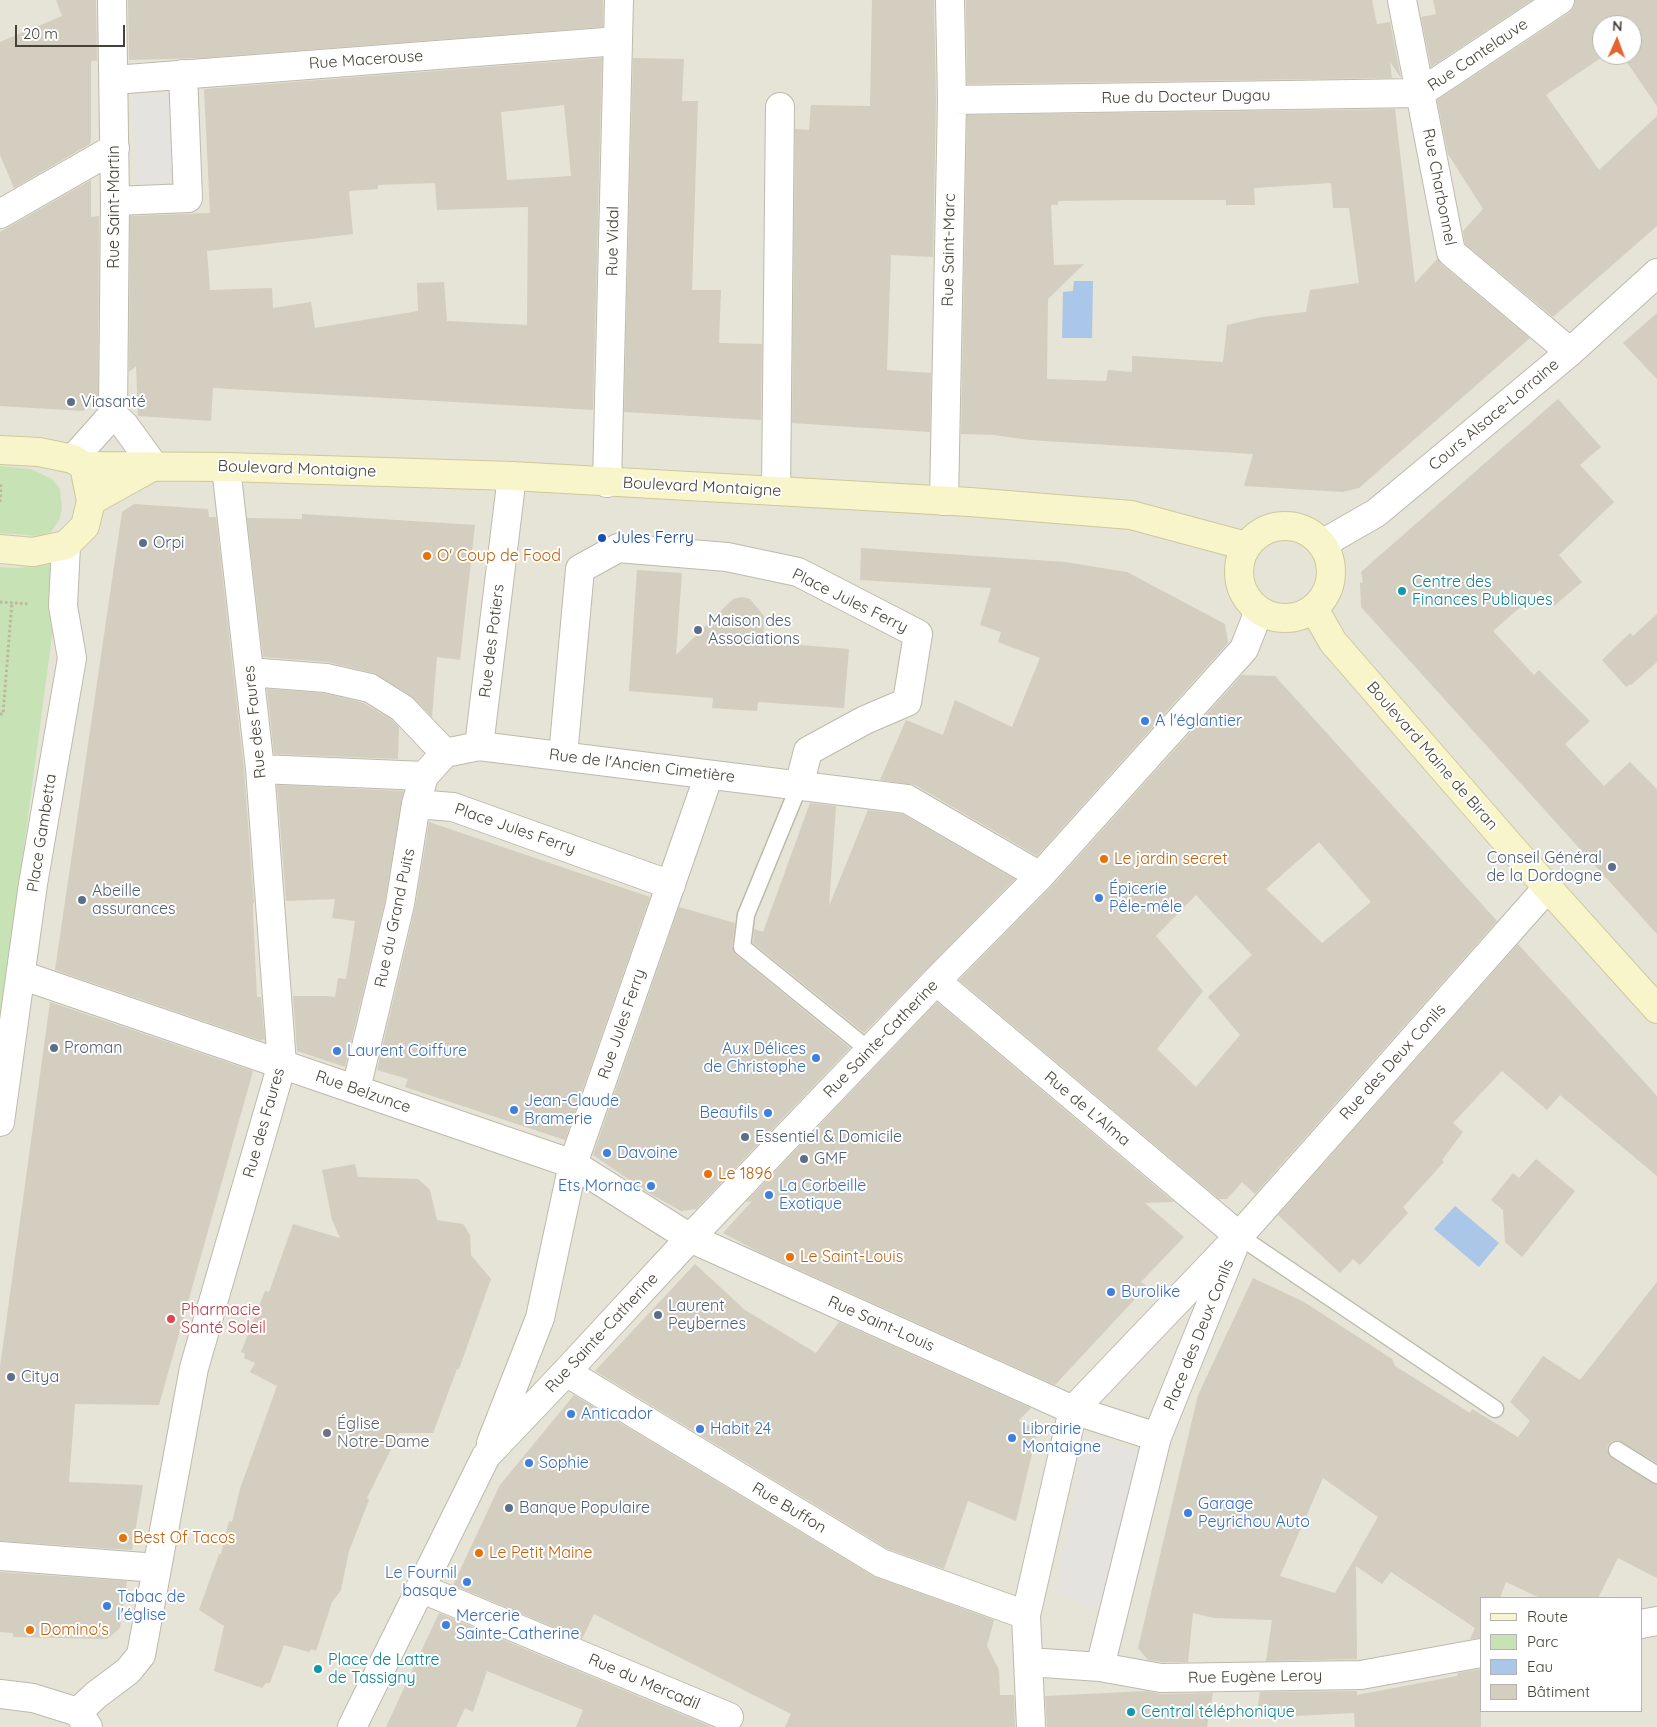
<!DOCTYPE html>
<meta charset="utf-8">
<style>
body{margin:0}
#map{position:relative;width:1657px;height:1727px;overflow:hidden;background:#f2f1e8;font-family:Quicksand,sans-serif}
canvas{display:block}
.legend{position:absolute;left:1480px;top:1597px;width:162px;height:115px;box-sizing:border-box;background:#fff;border:1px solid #b5b3af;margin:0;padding:6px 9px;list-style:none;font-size:15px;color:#454238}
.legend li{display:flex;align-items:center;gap:10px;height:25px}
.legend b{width:25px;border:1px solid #b5b3af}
.north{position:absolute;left:1592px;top:15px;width:50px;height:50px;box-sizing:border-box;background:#fff;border:1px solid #b5b3af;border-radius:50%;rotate:2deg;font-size:14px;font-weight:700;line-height:20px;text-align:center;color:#454238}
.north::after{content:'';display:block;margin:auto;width:18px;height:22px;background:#e5642d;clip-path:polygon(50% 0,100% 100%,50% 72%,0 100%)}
.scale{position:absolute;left:15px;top:25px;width:110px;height:22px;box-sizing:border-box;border:2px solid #454238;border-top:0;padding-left:6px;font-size:15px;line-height:18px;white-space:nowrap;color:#454238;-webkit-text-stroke:4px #fff;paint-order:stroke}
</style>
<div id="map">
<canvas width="1657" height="1727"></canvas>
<ul class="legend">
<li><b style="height:6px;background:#f9f5cb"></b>Route</li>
<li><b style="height:14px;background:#c7e3b5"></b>Parc</li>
<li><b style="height:14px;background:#aac6e9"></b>Eau</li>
<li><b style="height:14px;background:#d3cebf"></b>Bâtiment</li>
</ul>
<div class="north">N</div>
<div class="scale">20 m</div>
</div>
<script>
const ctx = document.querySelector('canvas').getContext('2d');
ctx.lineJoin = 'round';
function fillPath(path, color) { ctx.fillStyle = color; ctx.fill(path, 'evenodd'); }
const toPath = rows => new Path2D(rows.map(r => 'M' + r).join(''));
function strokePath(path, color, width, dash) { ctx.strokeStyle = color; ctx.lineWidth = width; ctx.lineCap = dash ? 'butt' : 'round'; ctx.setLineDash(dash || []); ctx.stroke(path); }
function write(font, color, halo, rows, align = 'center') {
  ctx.font = font + ' Quicksand,sans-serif'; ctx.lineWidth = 4; ctx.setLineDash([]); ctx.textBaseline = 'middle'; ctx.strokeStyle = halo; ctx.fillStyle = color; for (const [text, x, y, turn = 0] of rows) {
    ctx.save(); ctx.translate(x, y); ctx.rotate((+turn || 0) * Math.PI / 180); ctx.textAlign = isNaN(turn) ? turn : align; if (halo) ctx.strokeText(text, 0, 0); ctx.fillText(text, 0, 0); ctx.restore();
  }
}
const residential = toPath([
 [0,0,1657,0,1657,1727,0,1727],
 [1602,25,1632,25,1632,55,1602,55],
 [1481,1598,1641,1598,1641,1711,1481,1711]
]);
const green = toPath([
 [0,466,31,469,52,479,60,489,62,509,59,520,51,532,41,536,0,533],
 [53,564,57,599,0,1026,0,567,16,568]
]);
const parking = toPath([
 [174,94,179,169,166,185,137,189,133,96],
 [1086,1437,1141,1451,1103,1610,1055,1594]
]);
const water = toPath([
 [1074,281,1093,281,1092,338,1062,338,1063,292,1073,291],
 [1455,1206,1499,1243,1479,1267,1434,1229]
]);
const building = toPath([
 [56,0,96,0,97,61,91,61,91,140,90,144,14,188,0,155,0,42,62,16],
 [128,0,603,0,603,27,202,58,129,60],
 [872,0,934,0,936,100,933,257,891,255,887,370,931,373,930,432,792,423,795,129,809,130,811,105,870,106],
 [966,0,1372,0,1377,24,1390,22,1401,78,1390,62,1392,78,967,84],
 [1433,0,1532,0,1431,67,1421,17,1436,14],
 [1575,0,1657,0,1657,106,1622,55,1632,55,1632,25,1602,25,1602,55,1605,55,1546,95,1599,170,1657,116,1657,226,1553,317,1465,244,1463,231,1483,209,1448,154,1437,100,1569,13,1574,7],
 [602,58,593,410,213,388,211,421,138,416,136,366,129,372,130,216,210,213,204,89],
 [564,105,571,176,507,180,501,112],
 [435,183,437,210,528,207,527,325,447,321,444,282,417,283,418,311,315,328,311,302,273,308,272,288,210,290,207,251,353,234,349,191,378,189,378,185],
 [633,58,684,59,682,101,698,101,692,290,721,290,719,343,762,344,761,420,624,412],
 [1395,109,1415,283,1438,258,1441,264,1530,338,1359,488,1343,492,1244,486,1253,454,1029,440,994,435,961,434,967,115],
 [1331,183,1333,208,1349,208,1359,283,1310,290,1306,312,1262,317,1227,325,1223,362,1132,356,1132,372,1108,370,1106,381,1047,379,1048,299,1084,264,1054,265,1051,205,1058,205,1058,201,1127,200,1226,200,1226,205,1255,205,1254,188],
 [91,180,91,217,99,216,98,399,83,411,0,406,0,232],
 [1657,313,1657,379,1623,343],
 [1558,399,1601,447,1580,465,1614,502,1559,555,1582,582,1554,606,1540,590,1493,631,1534,675,1539,670,1590,721,1565,744,1604,786,1630,762,1657,789,1657,934,1361,607,1360,583,1363,582,1361,572],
 [134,504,208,509,209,517,216,517,244,770,254,903,253,903,253,914,257,997,261,997,265,1040,262,1039,262,1041,55,970,122,512],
 [302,514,475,525,460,660,437,657,432,717,410,695,374,673,327,662,263,657,247,518,302,519],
 [861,548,1065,562,1127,572,1225,624,1228,643,1037,856,915,785,880,780,906,720,943,735,955,700,1012,727,1040,658,998,642,1001,632,980,625,991,588,860,580],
 [637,570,682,573,676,655,733,599,742,597,750,599,764,616,763,642,849,649,844,708,758,702,757,711,712,708,713,698,629,691],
 [1657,614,1657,662,1631,685,1630,684,1626,687,1602,660,1630,633,1633,636],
 [1242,675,1275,676,1497,921,1255,1194,1242,1182,1227,1199,1219,1199,959,980,1052,886],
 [1319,842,1371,902,1322,943,1266,889],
 [1196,895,1252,955,1208,997,1240,1035,1196,1087,1157,1049,1203,991,1156,936],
 [267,689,324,693,364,703,392,720,399,727,398,759,274,754],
 [277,785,404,791,385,901,345,1067,297,1051,293,996,325,996,335,997,338,978,346,979,355,921,332,918,335,899,286,901],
 [810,803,836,806,829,906,868,810,902,814,1015,879,864,1033,753,943,754,929,763,932],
 [429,822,650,897,565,1140,405,1087,408,1079,377,1070,415,908],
 [679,907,735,923,732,946,735,954,850,1048,696,1209,681,1211,647,1192,593,1155],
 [1518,944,1657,1096,1657,1176,1560,1095,1547,1110,1502,1071,1453,1123,1463,1132,1442,1160,1444,1162,1403,1207,1408,1213,1360,1265,1353,1259,1340,1273,1278,1215],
 [50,1002,253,1071,159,1405,75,1404,69,1482,143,1485,132,1550,0,1541,0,1367],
 [937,1002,1174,1202,1145,1203,1184,1237,1141,1282,1147,1286,1055,1385,759,1252,723,1233,752,1201,746,1202],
 [1536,1159,1575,1191,1522,1257,1505,1242,1503,1210,1491,1200,1513,1173,1519,1178],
 [355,1164,358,1177,418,1179,430,1190,437,1220,463,1224,470,1235,471,1255,491,1279,459,1369,457,1369,433,1433,399,1433,367,1498,369,1500,349,1551,341,1590,332,1602,316,1651,311,1649,309,1652,284,1645,270,1683,266,1683,262,1688,214,1671,224,1626,199,1610,219,1554,221,1554,229,1521,232,1522,240,1489,277,1386,250,1372,255,1363,244,1358,245,1354,241,1352,265,1291,269,1292,293,1224,340,1238,332,1220,322,1170],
 [695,1264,745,1310,816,1353,839,1322,1031,1408,1018,1421,1038,1429,1016,1521,968,1501,944,1569,888,1549,595,1371],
 [1253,1278,1304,1302,1392,1359,1395,1366,1470,1413,1472,1409,1518,1437,1530,1421,1510,1402,1543,1356,1580,1380,1657,1282,1657,1463,1618,1440,1612,1441,1608,1445,1607,1450,1612,1458,1652,1483,1657,1485,1657,1578,1618,1558,1598,1598,1540,1598,1506,1582,1500,1598,1481,1598,1481,1638,1470,1639,1475,1628,1391,1572,1382,1584,1356,1566,1357,1659,1266,1661,1272,1620,1214,1618,1193,1613,1188,1662,1162,1662,1148,1660,1138,1648,1198,1395],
 [1323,1478,1378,1517,1335,1593,1280,1576],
 [574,1395,873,1576,994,1620,987,1646,999,1670,1000,1695,1014,1695,1015,1727,785,1727,791,1714,594,1614,582,1639,453,1585,500,1485],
 [0,1572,127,1581,120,1628,107,1639,13,1637,13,1633,0,1632],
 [439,1613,712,1727,576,1727,583,1710,487,1671,473,1712,465,1708,456,1727,386,1727],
 [1481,1669,1481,1727,1355,1727,1354,1713,1256,1718,1260,1692,1357,1691,1357,1695,1457,1676,1458,1673],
 [1147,1691,1161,1694,1213,1693,1207,1727,1047,1727,1045,1696]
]);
const path = toPath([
 [0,502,1,483],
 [0,602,29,604],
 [0,714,3,714,12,602]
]);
const lane = toPath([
 [799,786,746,915,742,947,870,1051],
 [1239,1236,1495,1409],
 [1617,1450,1657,1475]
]);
const street = toPath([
 [1402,0,1451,252,1570,352],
 [114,80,618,41],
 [952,100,1420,93,1560,0],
 [115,201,188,198,183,74],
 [0,214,115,148],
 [113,414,125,426,154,466],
 [73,459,113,414,115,201,112,0],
 [607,483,619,0],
 [776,491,780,107],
 [944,501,952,100,950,0],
 [1322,544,1376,513,1570,352,1657,273],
 [249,672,326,678,370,688,402,708,445,753],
 [479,746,512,476],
 [445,753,479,746,907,799,1040,876],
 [563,756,580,569,618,548,727,557,798,572,918,634,907,702,865,720,808,751,799,786],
 [260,769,424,776],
 [416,804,453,807,671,885],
 [21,975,573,1164,690,1238,1073,1410,1239,1236,1548,887],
 [936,981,1239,1236],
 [356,1089,400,904,416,804,424,776,445,753],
 [0,1122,33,884,72,658,63,606,66,545],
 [566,1372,881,1563,1026,1615],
 [491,1443,540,1318,573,1164,709,775],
 [0,1556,157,1568],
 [420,1588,729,1717],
 [1641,1624,1657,1621],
 [1029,1662,1100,1667,1161,1678,1361,1675,1481,1653],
 [1100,1667,1157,1437,1233,1249],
 [0,1694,33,1698,78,1712,88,1727],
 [78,1712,96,1695,128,1671,141,1655,194,1368,282,1064,260,769,226,467],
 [352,1727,486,1456,566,1372,690,1238,936,981,1040,876,1244,649,1259,611],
 [1031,1727,1026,1615,1073,1410,1157,1437]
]);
const secondary = toPath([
 [0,450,39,452,73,459,84,466,91,501,85,526,66,545,33,552,0,549],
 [84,466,226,467,512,476,970,502,1131,515,1246,546],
 [91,501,152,467],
 '1239 572a46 46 0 1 1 92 0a46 46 0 1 1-92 0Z',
 [1314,609,1333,642,1512,848,1657,1009]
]);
const markers = [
 [71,402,5,"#5c6f8a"],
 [602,538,5,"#1a4fb4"],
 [143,543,5,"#5c6f8a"],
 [427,556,5,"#e8710a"],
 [1402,591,5,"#0f9aa8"],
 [698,630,5,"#5c6f8a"],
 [1145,721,5,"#3f7fe0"],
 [1104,859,5,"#e8710a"],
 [1612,867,5,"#5c6f8a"],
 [1099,898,5,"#3f7fe0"],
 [82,900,5,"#5c6f8a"],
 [54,1048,5,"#5c6f8a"],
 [337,1051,5,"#3f7fe0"],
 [816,1058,5,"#3f7fe0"],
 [514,1110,5,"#3f7fe0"],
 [768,1113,5,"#3f7fe0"],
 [745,1137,5,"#5c6f8a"],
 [607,1153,5,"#3f7fe0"],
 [804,1159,5,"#5c6f8a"],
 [708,1174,5,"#e8710a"],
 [651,1186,5,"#3f7fe0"],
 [769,1195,5,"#3f7fe0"],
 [790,1257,5,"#e8710a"],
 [1111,1292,5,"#3f7fe0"],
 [658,1315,5,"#5c6f8a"],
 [171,1319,5,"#e0444e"],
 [11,1377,5,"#5c6f8a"],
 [571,1414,5,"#3f7fe0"],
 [700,1429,5,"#3f7fe0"],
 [327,1433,5,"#6b7280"],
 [1012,1438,5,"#3f7fe0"],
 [529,1463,5,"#3f7fe0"],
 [509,1508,5,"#5c6f8a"],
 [1188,1513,5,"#3f7fe0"],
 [123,1538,5,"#e8710a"],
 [479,1553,5,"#e8710a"],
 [467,1582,5,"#3f7fe0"],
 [107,1606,5,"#3f7fe0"],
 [446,1625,5,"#3f7fe0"],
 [30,1630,5,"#e8710a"],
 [318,1669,5,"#0f9aa8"],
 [1131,1712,5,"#0f9aa8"]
];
const streetNames = [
 ["Rue Cantelauve",1478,55,-34],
 ["Rue Macerouse",366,60,-4],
 ["Rue du Docteur Dugau",1186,97,-1],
 ["Rue Charbonnel",1439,187,79],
 ["Rue Saint-Martin",114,207,-90],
 ["Rue Vidal",613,241,-89],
 ["Rue Saint-Marc",949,250,-89],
 ["Cours Alsace-Lorraine",1494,415,-40],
 ["Boulevard Montaigne",297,469,2],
 ["Boulevard Montaigne",702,487,3],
 ["Place Jules Ferry",850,601,26],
 ["Rue des Potiers",492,641,-83],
 ["Rue des Faures",255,722,-96],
 ["Boulevard Maine de Biran",1432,756,49],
 ["Rue de l'Ancien Cimetière",642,766,7],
 ["Place Jules Ferry",515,829,19],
 ["Place Gambetta",42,833,-81],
 ["Rue du Grand Puits",395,918,-78],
 ["Rue Jules Ferry",622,1024,-71],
 ["Rue Sainte-Catherine",881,1039,-46],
 ["Rue des Deux Conils",1393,1062,-48],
 ["Rue Belzunce",363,1092,19],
 ["Rue de L'Alma",1087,1109,40],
 ["Rue des Faures",264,1123,-74],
 ["Rue Saint-Louis",881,1324,24],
 ["Rue Sainte-Catherine",602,1333,-47],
 ["Place des Deux Conils",1199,1335,-68],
 ["Rue Buffon",789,1508,31],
 ["Rue Eugène Leroy",1255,1677,-1],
 ["Rue du Mercadil",644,1682,23]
];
const serviceNames = [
 ["Viasanté",81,402],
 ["Orpi",153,543],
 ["Maison des",708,621],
 ["Associations",708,639],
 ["Conseil Général",1602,858,"right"],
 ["de la Dordogne",1602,876,"right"],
 ["Abeille",92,891],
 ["assurances",92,909],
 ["Proman",64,1048],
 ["Essentiel & Domicile",755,1137],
 ["GMF",814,1159],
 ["Laurent",668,1306],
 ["Peybernes",668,1324],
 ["Citya",21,1377],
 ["Banque Populaire",519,1508]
];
const transitNames = [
 ["Jules Ferry",612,538]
];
const foodNames = [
 ["O' Coup de Food",437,556],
 ["Le jardin secret",1114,859],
 ["Le 1896",718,1174],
 ["Le Saint-Louis",800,1257],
 ["Best Of Tacos",133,1538],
 ["Le Petit Maine",489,1553],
 ["Domino's",40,1630]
];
const cultureNames = [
 ["Centre des",1412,582],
 ["Finances Publiques",1412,600],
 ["Place de Lattre",328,1660],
 ["de Tassigny",328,1678],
 ["Central téléphonique",1141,1712]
];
const shopNames = [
 ["A l'églantier",1155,721],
 ["Épicerie",1109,889],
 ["Pêle-mêle",1109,907],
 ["Aux Délices",806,1049,"right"],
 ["de Christophe",806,1067,"right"],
 ["Laurent Coiffure",347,1051],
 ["Jean-Claude",524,1101],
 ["Bramerie",524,1119],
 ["Beaufils",758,1113,"right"],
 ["Davoine",617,1153],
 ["Ets Mornac",641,1186,"right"],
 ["La Corbeille",779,1186],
 ["Exotique",779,1204],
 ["Burolike",1121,1292],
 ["Anticador",581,1414],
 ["Habit 24",710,1429],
 ["Librairie",1022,1429],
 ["Montaigne",1022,1447],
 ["Sophie",539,1463],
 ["Garage",1198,1504],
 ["Peyrichou Auto",1198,1522],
 ["Le Fournil",457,1573,"right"],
 ["basque",457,1591,"right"],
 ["Tabac de",117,1597],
 ["l'église",117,1615],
 ["Mercerie",456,1616],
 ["Sainte-Catherine",456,1634]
];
const healthNames = [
 ["Pharmacie",181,1310],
 ["Santé Soleil",181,1328]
];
const worshipNames = [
 ["Église",337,1424],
 ["Notre-Dame",337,1442]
];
fillPath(residential, '#e6e3d7');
fillPath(green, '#c7e3b5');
fillPath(parking, '#e4e3e0');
fillPath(water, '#aac6e9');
fillPath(building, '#d3cebf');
strokePath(lane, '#bdbaac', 19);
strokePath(street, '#bdbaac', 30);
strokePath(secondary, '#cec89c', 30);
strokePath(path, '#bdb79e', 3, [2.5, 2.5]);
strokePath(lane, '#fff', 16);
strokePath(street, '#fff', 28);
strokePath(secondary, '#f9f5cb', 28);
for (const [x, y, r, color] of markers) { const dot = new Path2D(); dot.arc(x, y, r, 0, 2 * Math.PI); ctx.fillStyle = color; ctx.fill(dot); strokePath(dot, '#fff', 2); }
write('16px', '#454238', '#fff', streetNames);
write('16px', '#4e5e75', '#fff', serviceNames, 'left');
write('16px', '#164399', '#fff', transitNames, 'left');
write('16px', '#c56008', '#fff', foodNames, 'left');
write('16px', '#0d838f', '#fff', cultureNames, 'left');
write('16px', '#366cbe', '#fff', shopNames, 'left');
write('16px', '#be3a42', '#fff', healthNames, 'left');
write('16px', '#5b616d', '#fff', worshipNames, 'left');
</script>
